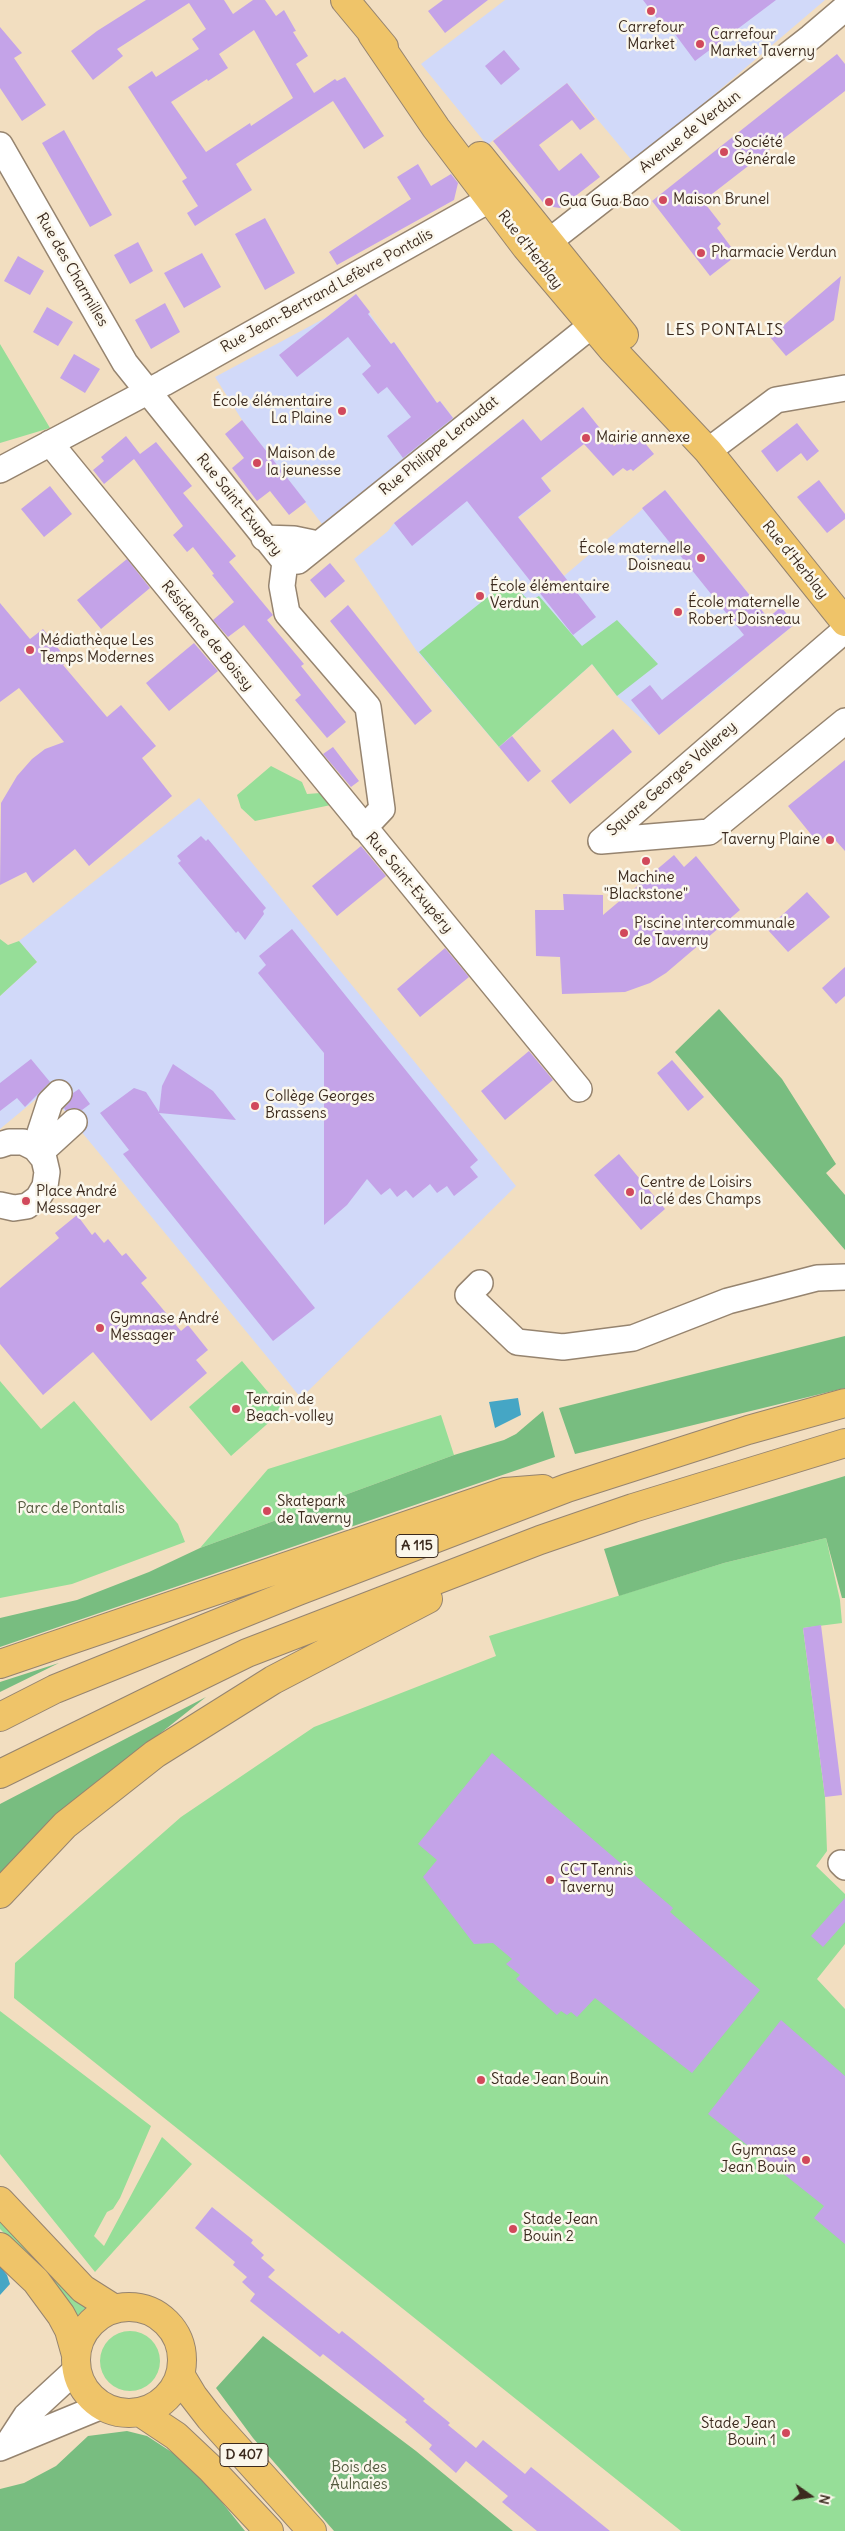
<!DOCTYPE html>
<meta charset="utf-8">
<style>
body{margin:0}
#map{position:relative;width:845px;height:2531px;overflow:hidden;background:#f2dec0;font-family:Delius,sans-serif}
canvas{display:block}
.north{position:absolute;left:785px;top:2471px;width:50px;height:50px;-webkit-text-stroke:4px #fbf7ec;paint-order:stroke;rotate:103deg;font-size:14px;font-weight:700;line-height:20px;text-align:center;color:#3b2a1e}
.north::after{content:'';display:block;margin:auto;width:18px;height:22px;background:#3b2a1e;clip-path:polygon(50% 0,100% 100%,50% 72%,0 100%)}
</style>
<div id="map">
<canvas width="845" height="2531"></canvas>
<div class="north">N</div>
</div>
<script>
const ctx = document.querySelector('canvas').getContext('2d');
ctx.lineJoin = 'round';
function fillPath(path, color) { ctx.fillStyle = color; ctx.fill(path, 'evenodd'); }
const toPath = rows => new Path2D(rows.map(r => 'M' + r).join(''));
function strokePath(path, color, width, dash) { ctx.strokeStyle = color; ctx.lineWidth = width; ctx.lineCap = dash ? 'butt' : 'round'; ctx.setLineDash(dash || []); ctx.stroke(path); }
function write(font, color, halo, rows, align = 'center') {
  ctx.font = font + ' Delius,sans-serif'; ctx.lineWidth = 5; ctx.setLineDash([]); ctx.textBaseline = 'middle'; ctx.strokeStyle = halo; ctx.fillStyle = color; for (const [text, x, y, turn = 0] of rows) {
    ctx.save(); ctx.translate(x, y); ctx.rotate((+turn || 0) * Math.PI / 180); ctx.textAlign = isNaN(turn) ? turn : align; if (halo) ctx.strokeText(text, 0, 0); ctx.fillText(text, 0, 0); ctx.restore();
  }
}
const built = toPath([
 [505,0,825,0,634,163,567,83,487,145,421,64],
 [356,294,391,344,394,342,437,403,440,401,454,419,322,524,242,420,215,377,327,317],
 [523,419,559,464,541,478,551,491,518,518,564,576,665,490,768,618,781,607,795,624,759,653,750,657,739,671,659,735,617,696,592,664,499,747,416,650,354,559,388,531,394,523],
 [199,798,516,1186,301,1398,47,1090,0,1129,0,996,37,962,19,941]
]);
const green = toPath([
 [0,344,50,428,0,443],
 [509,580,529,601,539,596,582,646,617,620,658,664,617,696,592,664,499,747,419,652],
 [271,766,302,782,307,794,334,792,345,802,255,821,241,808,237,795],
 [0,939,8,945,19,941,37,962,0,996],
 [242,1361,283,1410,231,1456,189,1407],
 [0,1381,41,1429,74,1401,178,1524,185,1542,72,1584,0,1598],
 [441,1415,454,1455,200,1548,268,1469],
 [826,1538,840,1600,842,1623,803,1628,825,1797,827,1851,816,1866,845,1894,845,1944,817,1979,845,2009,845,2531,681,2531,14,1998,15,1963,181,1817,314,1727,496,1656,489,1636,724,1563],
 [0,2011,151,2126,120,2198,113,2209,107,2212,94,2236,104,2246,162,2137,192,2164,95,2272,0,2154],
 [0,2216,91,2308,78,2320,20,2249,0,2229],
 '100 2361a30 30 0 1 1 60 0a30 30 0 1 1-60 0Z'
]);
const forest = toPath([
 [719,1009,782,1079,836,1164,826,1173,845,1195,845,1250,675,1052],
 [845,1336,845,1388,575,1454,559,1408],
 [543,1411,555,1457,0,1647,0,1618,77,1600,149,1572,200,1548,454,1455,504,1440,516,1434],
 [845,1476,845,1598,842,1598,826,1538,724,1563,619,1596,604,1549],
 [59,1663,0,1692,0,1682],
 [206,1697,54,1818,0,1874,0,1804],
 [263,2336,416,2451,513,2531,334,2531,253,2438,216,2388],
 [127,2431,147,2436,193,2466,245,2531,0,2531,0,2489,24,2483,56,2466,88,2436]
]);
const water = toPath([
 [518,1398,521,1415,495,1428,489,1402],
 [0,2266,7,2275,10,2284,0,2295]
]);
const building = toPath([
 [146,0,224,0,233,14,253,0,265,0,276,16,284,10,296,31,293,32,308,56,296,64,314,93,335,79,337,81,345,77,384,136,364,149,333,101,236,164,252,190,195,226,187,213,198,206,182,181,187,178,128,87,152,71,156,77,199,49,192,39,206,29,189,3,117,49,123,56,93,80,71,51,97,31],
 [254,30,293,98,251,126,250,123,206,152,171,102,207,79,208,81,228,68,219,54],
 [443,0,488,0,445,33,428,11],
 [643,0,776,0,695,61,669,26,665,29],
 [0,27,22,53,14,58,46,105,22,121,0,88],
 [504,50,520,69,501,85,485,66],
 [837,54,845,64,845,91,703,201,721,224,717,228,737,255,710,276,652,201],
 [567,83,595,119,580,130,572,120,539,145,559,171,581,153,600,177,560,208,546,206,493,141],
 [64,130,112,215,90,227,42,143],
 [418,164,431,186,451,174,458,183,454,200,337,265,329,252,411,199,397,177],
 [265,218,295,273,265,290,235,234],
 [138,242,153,271,130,284,114,255],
 [202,253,221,287,184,308,164,273],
 [18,256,44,271,30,295,4,281],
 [841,276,834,320,786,356,770,337],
 [356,294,370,312,368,314,391,344,394,342,437,403,440,401,453,418,403,458,387,436,411,417,387,387,378,394,362,374,371,366,348,337,297,377,279,355],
 [165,303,180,332,151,349,135,320],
 [47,307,73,322,58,346,33,332],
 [74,354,100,369,85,393,60,378],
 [583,407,614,446,634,430,654,454,633,471,631,469,627,471,623,468,613,476,584,444,541,478,551,491,518,517,596,617,573,635,467,501,412,546,394,523,523,419,541,441],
 [242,420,306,502,289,515,270,491,257,501,232,468,244,458,225,434],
 [797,423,819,451,807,461,801,453,777,472,761,451],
 [126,436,140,454,156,442,192,486,183,493,236,556,229,562,273,615,267,620,304,664,301,666,346,722,327,738,295,700,301,695,244,625,228,637,213,620,234,602,212,575,214,574,193,547,187,552,173,535,183,526,134,459,104,484,93,470,104,461,101,457],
 [819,480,845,514,845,519,827,533,797,497],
 [50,486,72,514,44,537,21,509],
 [665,490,768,618,781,607,795,624,659,735,631,700,650,685,662,700,744,635,642,508],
 [127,559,150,588,101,629,77,600],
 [330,563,345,581,325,598,310,580],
 [0,603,30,639,43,629,68,661,63,665,107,717,121,705,156,746,142,758,172,796,89,866,75,849,33,883,26,872,0,885,1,803,17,776,32,759,45,749,64,742,19,688,0,702],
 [348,605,432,711,415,725,330,621],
 [194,643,218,671,169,711,146,683],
 [613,729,632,752,570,804,551,781],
 [512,736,541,771,528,782,499,747],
 [333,747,359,781,351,787,323,754],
 [845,760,845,851,829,833,818,843,788,806],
 [201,836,206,841,208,839,266,908,263,911,264,914,245,940,238,931,236,933,178,863,181,861,177,856],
 [361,846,386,876,337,916,312,886],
 [674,855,684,867,696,856,740,910,666,973,650,983,625,992,562,994,560,957,536,956,535,910,564,910,563,894,603,895,603,915],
 [807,892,830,917,788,952,767,929],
 [292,929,478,1160,470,1167,478,1177,454,1196,447,1186,437,1193,430,1184,413,1198,406,1190,397,1197,390,1188,381,1195,367,1179,347,1205,324,1225,324,1053,258,973,266,965,259,956],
 [445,948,469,977,420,1017,397,989],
 [845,967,845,996,836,1004,822,988],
 [529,1051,553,1080,505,1120,481,1091],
 [31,1059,50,1082,25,1107,17,1098,0,1111,0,1083],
 [672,1060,704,1097,688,1111,657,1073],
 [173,1064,213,1091,236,1120,159,1113,315,1308,273,1341,123,1154,129,1150,100,1113,134,1088,146,1092,159,1112,162,1086],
 [79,1089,90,1104,82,1110,71,1108,66,1111,64,1108,69,1103,73,1093],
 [619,1154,665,1209,641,1230,594,1175],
 [77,1215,92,1235,95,1232,104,1243,108,1239,122,1256,126,1253,147,1278,141,1283,181,1331,188,1325,208,1350,196,1360,207,1373,151,1421,93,1352,43,1395,0,1344,0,1288,59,1238,55,1233],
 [821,1625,842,1795,825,1797,803,1628],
 [492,1753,673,1908,670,1912,760,1990,692,2073,595,1998,577,2017,571,2012,567,2015,561,2011,557,2015,516,1979,520,1975,506,1964,512,1959,493,1943,474,1944,423,1877,437,1860,418,1844],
 [845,1898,845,1922,823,1947,811,1936],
 [781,2020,845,2076,845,2244,814,2218,824,2206,708,2114],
 [212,2207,253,2240,251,2243,264,2255,261,2258,275,2270,268,2277,339,2334,342,2331,383,2364,425,2399,423,2401,450,2423,448,2425,476,2448,483,2440,525,2474,531,2467,610,2531,537,2531,502,2502,508,2496,466,2461,456,2473,429,2449,432,2445,405,2422,407,2420,323,2354,320,2357,250,2301,255,2294,242,2282,247,2277,233,2265,235,2262,195,2228]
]);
const minor = toPath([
 [0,145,125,363,285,562,282,586,287,613,368,707,382,809,364,828],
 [533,254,811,37,845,8],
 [50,443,579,1089],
 [708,451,776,400,845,388],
 [0,470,164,383,480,205,504,187],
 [264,538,294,539,318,544],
 [285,562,298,561,592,325],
 [845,630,601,841,709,832,845,721],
 [0,1145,9,1142,23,1142,35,1148,44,1159,47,1172,45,1186,38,1198,27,1206,14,1208,0,1205],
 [35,1148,50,1102,59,1093],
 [40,1153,74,1122],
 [480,1283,468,1295,517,1342,563,1347,633,1338,728,1301,817,1278,845,1277],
 [841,1863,845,1867],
 [9,2442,26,2416,77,2369],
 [0,2448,102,2406]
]);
const major = toPath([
 [345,0,384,47],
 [372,34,436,128,526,247,613,350,708,451,845,622],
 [480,156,624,335],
 [0,2201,83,2289,113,2308],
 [0,2247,36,2281,61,2315,69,2330,76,2355],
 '76 2360a53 53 0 1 1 106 0a53 53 0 1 1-106 0Z',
 [181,2376,193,2396,210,2418,312,2531],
 [140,2412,176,2436,210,2468,269,2531]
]);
const highway = toPath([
 [0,1664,505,1492,543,1489],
 [0,1717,55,1689,298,1591,567,1488,748,1430,845,1403],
 [0,1774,247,1653,540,1540,633,1508,845,1443],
 [0,1894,65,1825,155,1754,273,1680,428,1599]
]);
const markers = [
 [651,11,5,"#d1495b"],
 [700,44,5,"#d1495b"],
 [724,152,5,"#d1495b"],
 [663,200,5,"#d1495b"],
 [549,202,5,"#d1495b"],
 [701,253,5,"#d1495b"],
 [342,411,5,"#d1495b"],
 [586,438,5,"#d1495b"],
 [257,463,5,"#d1495b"],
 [701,558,5,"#d1495b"],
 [480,596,5,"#d1495b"],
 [678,612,5,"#d1495b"],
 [30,650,5,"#d1495b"],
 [830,840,5,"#d1495b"],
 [646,861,5,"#d1495b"],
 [624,933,5,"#d1495b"],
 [255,1106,5,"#d1495b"],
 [630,1192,5,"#d1495b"],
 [26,1201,5,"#d1495b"],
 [100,1328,5,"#d1495b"],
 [236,1409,5,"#d1495b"],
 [267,1511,5,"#d1495b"],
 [550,1880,5,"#d1495b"],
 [481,2080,5,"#d1495b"],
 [806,2160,5,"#d1495b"],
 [513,2229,5,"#d1495b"],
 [786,2433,5,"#d1495b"]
];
const shields = [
 [417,1546,42],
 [244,2455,48]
];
const shieldNames = [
 ["A 115",417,1546],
 ["D 407",244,2455]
];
const poiNames = [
 ["Carrefour",651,28,"center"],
 ["Market",651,45,"center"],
 ["Carrefour",710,35],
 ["Market Taverny",710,52],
 ["Société",734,143],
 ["Générale",734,160],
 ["Maison Brunel",673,200],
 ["Gua Gua Bao",559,202],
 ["Pharmacie Verdun",711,253],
 ["École élémentaire",332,402,"right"],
 ["La Plaine",332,419,"right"],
 ["Mairie annexe",596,438],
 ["Maison de",267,454],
 ["la jeunesse",267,471],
 ["École maternelle",691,549,"right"],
 ["Doisneau",691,566,"right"],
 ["École élémentaire",490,587],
 ["Verdun",490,604],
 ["École maternelle",688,603],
 ["Robert Doisneau",688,620],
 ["Médiathèque Les",40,641],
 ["Temps Modernes",40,658],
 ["Taverny Plaine",820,840,"right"],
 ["Machine",646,878,"center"],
 ["\"Blackstone\"",646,895,"center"],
 ["Piscine intercommunale",634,924],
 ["de Taverny",634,941],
 ["Collège Georges",265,1097],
 ["Brassens",265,1114],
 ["Centre de Loisirs",640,1183],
 ["la clé des Champs",640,1200],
 ["Place André",36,1192],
 ["Messager",36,1209],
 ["Gymnase André",110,1319],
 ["Messager",110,1336],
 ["Terrain de",246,1400],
 ["Beach-volley",246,1417],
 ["Skatepark",277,1502],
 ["de Taverny",277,1519],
 ["CCT Tennis",560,1871],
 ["Taverny",560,1888],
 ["Stade Jean Bouin",491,2080],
 ["Gymnase",796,2151,"right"],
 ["Jean Bouin",796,2168,"right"],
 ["Stade Jean",523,2220],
 ["Bouin 2",523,2237],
 ["Stade Jean",776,2424,"right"],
 ["Bouin 1",776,2441,"right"]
];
const streetNames = [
 ["Avenue de Verdun",690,132,-38],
 ["Rue d'Herblay",530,250,52],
 ["Rue des Charmilles",72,270,60],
 ["Rue Jean-Bertrand Lefèvre Pontalis",327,291,-29],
 ["Rue Philippe Leraudat",439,446,-39],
 ["Rue Saint-Exupéry",239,505,51],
 ["Rue d'Herblay",795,560,51],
 ["Résidence de Boissy",207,636,51],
 ["Square Georges Vallerey",672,779,-41],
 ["Rue Saint-Exupéry",409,883,50]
];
const parkNames = [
 ["Parc de Pontalis",71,1509],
 ["Bois des",359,2468],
 ["Aulnaies",359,2485]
];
const neighbourhoodNames = [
 ["LES PONTALIS",725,330]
];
fillPath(built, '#d1d9f9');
fillPath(green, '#96de98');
fillPath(forest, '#78bd80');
fillPath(water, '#45a6c5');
fillPath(building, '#c4a3e8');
strokePath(minor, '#96846f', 28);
strokePath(major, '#96846f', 30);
strokePath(highway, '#96846f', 30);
strokePath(minor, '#fff', 25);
strokePath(major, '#efc469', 28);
strokePath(highway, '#efc469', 28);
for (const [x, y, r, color] of markers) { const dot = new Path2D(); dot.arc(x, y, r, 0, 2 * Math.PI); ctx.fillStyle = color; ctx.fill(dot); strokePath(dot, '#fbf7ec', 2); }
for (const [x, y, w] of shields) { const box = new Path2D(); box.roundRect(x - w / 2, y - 11.5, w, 23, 4); ctx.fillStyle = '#fbf7ec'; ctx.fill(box); strokePath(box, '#3b2a1e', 1); }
write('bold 14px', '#3b2a1e', null, shieldNames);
write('15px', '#3b2a1e', '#fbf7ec', poiNames, 'left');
write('15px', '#3b2a1e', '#fbf7ec', streetNames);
write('15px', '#52573c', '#fbf7ec', parkNames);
ctx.letterSpacing = '1px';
write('16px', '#3b2a1e', '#fbf7ec', neighbourhoodNames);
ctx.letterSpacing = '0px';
</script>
